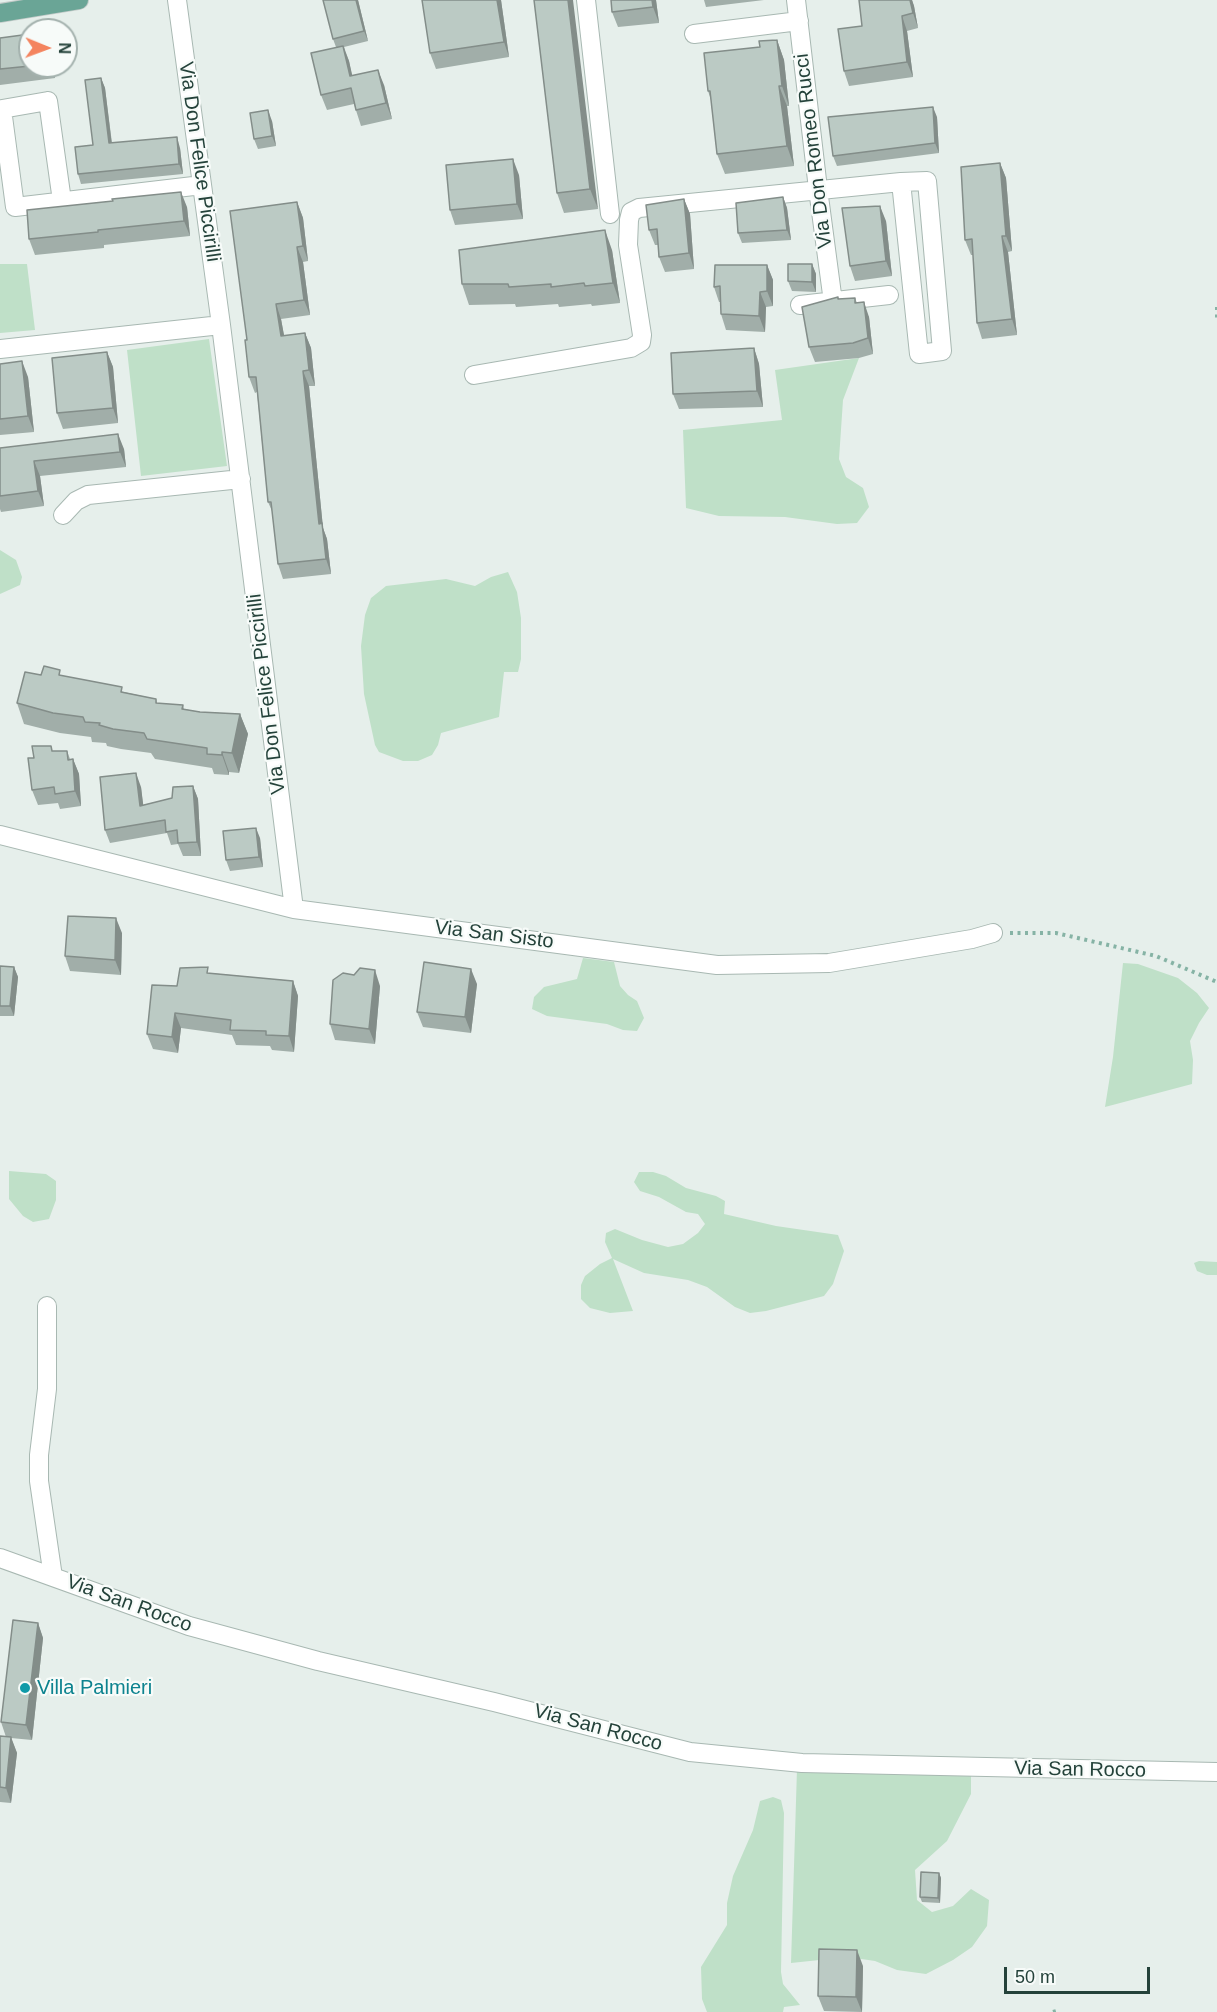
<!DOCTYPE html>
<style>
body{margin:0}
#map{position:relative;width:1217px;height:2012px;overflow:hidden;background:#e6efeb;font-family:Helvetica,sans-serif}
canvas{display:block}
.north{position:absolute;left:18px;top:18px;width:60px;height:60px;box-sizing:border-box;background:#f7fbf9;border:2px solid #a3b1ad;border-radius:50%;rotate:91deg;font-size:16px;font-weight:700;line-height:24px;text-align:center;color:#24423a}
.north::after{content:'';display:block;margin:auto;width:21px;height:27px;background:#f4845f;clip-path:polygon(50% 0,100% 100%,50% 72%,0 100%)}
.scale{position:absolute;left:1004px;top:1967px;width:146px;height:27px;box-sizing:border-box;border:3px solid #24423a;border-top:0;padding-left:8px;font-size:18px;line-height:21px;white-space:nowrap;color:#24423a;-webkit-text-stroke:4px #f7fbf9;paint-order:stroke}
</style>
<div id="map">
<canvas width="1217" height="2012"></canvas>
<div class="north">N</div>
<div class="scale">50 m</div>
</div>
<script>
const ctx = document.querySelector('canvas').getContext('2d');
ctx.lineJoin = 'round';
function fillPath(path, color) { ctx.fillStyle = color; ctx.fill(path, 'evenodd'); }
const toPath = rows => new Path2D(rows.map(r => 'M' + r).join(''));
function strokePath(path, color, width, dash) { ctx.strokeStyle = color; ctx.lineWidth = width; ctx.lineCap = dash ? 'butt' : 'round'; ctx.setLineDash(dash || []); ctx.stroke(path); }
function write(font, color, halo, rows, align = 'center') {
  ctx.font = font + ' Helvetica,sans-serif'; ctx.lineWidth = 4.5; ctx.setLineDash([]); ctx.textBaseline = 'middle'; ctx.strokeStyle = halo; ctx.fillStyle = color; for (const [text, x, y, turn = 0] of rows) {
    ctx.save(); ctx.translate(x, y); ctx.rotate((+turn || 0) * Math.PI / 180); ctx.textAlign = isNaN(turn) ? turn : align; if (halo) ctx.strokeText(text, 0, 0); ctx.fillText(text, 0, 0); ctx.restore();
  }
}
const green = toPath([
 [0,264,27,264,35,330,0,333],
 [209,339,227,466,141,476,127,350],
 [859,358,843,400,839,459,846,477,863,488,869,507,857,523,837,524,785,517,719,516,686,508,683,430,782,420,775,370],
 [0,550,16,560,22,577,20,585,0,594],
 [508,572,517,592,521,618,521,659,518,672,504,672,499,717,441,733,438,745,432,755,418,761,403,761,379,752,375,745,364,694,361,646,365,615,371,598,386,586,446,579,475,586,491,577],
 [583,958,614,962,620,986,628,995,637,1001,644,1018,637,1031,623,1030,607,1024,547,1016,532,1009,534,997,544,987,577,979],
 [1123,963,1138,964,1178,978,1197,993,1209,1008,1199,1023,1190,1041,1193,1060,1192,1084,1105,1107,1113,1057],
 [9,1171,46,1174,56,1181,56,1200,49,1219,33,1222,23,1216,9,1199],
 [639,1172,653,1172,666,1176,686,1188,716,1196,725,1201,724,1214,776,1226,838,1235,844,1251,833,1284,824,1296,766,1311,750,1313,735,1307,707,1287,688,1280,644,1273,613,1259,633,1311,610,1313,590,1308,581,1299,581,1285,585,1276,600,1264,612,1258,605,1242,606,1233,615,1229,642,1240,668,1247,683,1244,698,1233,705,1224,698,1214,686,1212,659,1197,640,1191,634,1182],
 [1199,1261,1217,1262,1217,1275,1207,1275,1197,1271,1194,1263],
 [797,1769,971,1773,971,1794,947,1841,915,1870,917,1900,932,1912,953,1906,971,1889,989,1900,987,1926,972,1947,953,1960,926,1974,897,1970,875,1961,848,1957,791,1963],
 [773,1797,781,1800,784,1813,781,1972,783,1984,800,2005,784,2007,783,2012,707,2012,702,1999,701,1967,727,1925,727,1903,733,1876,753,1830,760,1801]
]);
const path = toPath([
 [1217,307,1217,322],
 [1010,933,1056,933,1156,956,1217,982],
 [1053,2012,1060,2010]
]);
const minor = toPath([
 [177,0,221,325,294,909],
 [586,0,610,214],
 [796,0,818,189,833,302],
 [694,34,799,21],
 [62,201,48,101,2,109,15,207,202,185],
 [800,305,889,295],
 [0,349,221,325],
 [474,375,631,348,641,342,642,335,628,245,629,220,631,212,639,208,901,182,919,354,942,351,927,181,901,182],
 [63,515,76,501,88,495,241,479],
 [0,835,294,909,717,965,829,963,972,939,993,933],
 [47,1306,47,1389,39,1455,39,1481,53,1577],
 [0,1558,189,1626,318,1661,494,1702,690,1752,802,1763,1217,1772]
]);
const major = toPath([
 [0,13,79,0]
]);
const wall = toPath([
 [358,0,368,41,344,47,349,61,352,76,384,85,392,119,361,126,354,104,327,110,321,95,336,47,333,39],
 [422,0,501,0,509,57,436,69,430,53],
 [534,0,598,209,564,213,557,193],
 [656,0,659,23,618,27,612,12],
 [704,0,764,0,706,7],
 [859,0,912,0,914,6,918,28,907,31,913,77,849,86,844,71,862,26],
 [30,34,30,66,54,66,55,78,0,85,0,38],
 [777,40,784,60,789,106,787,106,794,166,725,174,717,154,711,100,708,91,760,47],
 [101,78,105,88,112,143,180,148,183,174,81,184,78,174,93,145],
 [937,117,939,153,837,166,833,156],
 [272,121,276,146,258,149,254,139],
 [1000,163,1006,178,1012,251,1008,252,1017,335,982,339,977,323,973,255,971,255,965,240],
 [519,175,523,219,455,225,450,210],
 [783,197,787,208,791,240,742,243,738,233],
 [684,199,690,214,694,269,665,272,659,257,658,245,655,245,649,230],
 [297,202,303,218,308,261,303,262,310,315,281,319,284,336,305,333,311,348,315,386,309,386,323,528,327,539,331,574,283,579,278,564,272,511,268,502,257,392,255,393,249,377,247,340],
 [187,207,190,236,104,245,104,248,35,255,29,239],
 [886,221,892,276,855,281,850,266],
 [612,250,620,303,592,306,591,304,559,307,558,304,516,307,515,304,469,305,462,284],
 [812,264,816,274,816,292,792,291,788,281],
 [767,265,773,280,773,306,766,307,765,332,726,330,721,314,721,302,719,302,714,287],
 [855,298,857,303,869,317,873,354,859,358,815,362,809,347,839,299],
 [754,348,759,364,763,407,679,409,673,394],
 [107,352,113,367,118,423,63,429,57,413],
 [0,364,28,377,34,432,0,435],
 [0,448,124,449,126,467,40,476,44,506,1,512,0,509],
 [41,675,62,676,124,692,156,699,157,703,183,705,184,709,200,712,240,714,248,734,239,773,229,772,229,775,214,774,212,768,155,759,151,753,121,749,107,746,106,743,92,742,91,737,60,733,24,724,17,703],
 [53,751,67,751,70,759,73,759,79,774,81,806,60,809,58,803,38,805,32,790,34,758],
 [193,786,198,799,201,856,183,856,178,844,171,845,167,833,110,843,105,830,141,787,143,805,172,798],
 [260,838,263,867,230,871,226,860],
 [122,933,121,975,70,971,65,956],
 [0,966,14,967,18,977,14,1016,0,1016],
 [210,973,293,981,298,996,294,1052,272,1050,270,1046,236,1045,232,1035,181,1028,178,1053,153,1049,147,1034,177,986],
 [477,984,471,1033,423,1027,417,1012],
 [380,986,375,1044,335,1040,330,1024],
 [38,1623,43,1638,32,1740,11,1738,17,1753,11,1803,0,1802,0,1736,6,1737,1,1722],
 [939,1873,941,1878,940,1903,922,1902,920,1897],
 [863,1966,862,2012,824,2011,818,1996]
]);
const shadedWall = toPath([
 [356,0,358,0,368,41,364,31],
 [497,0,501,0,509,57,504,42],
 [568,0,573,0,598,209,590,189],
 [652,0,656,0,659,23,653,7],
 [910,0,912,0,914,6,918,28,913,13],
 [902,16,907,31,913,77,907,62],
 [777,40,784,60,789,106,782,86],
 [343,46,349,61,356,92,350,76],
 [51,66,54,66,55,78],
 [378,70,384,85,392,119,386,103],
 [101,78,105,88,113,154,109,143],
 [779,86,787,106,794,166,787,146],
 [933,107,937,117,939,153,935,143],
 [268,110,272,121,276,146,272,136],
 [177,137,180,148,183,174,179,164],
 [513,159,519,175,523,219,517,204],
 [1000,163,1006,178,1012,251,1006,236],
 [181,192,187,207,190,236,184,221],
 [783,197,787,208,791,240,787,230],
 [684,199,690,214,694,269,689,253],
 [297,202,303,218,308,261,303,246],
 [880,206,886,221,892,276,886,261],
 [605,230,612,250,620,303,613,283],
 [1002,236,1008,252,1017,335,1012,319],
 [297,247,303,262,310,315,304,300],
 [812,264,816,274,816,292,812,282],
 [767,265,773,280,773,306,767,291],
 [760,292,766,307,765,332,759,316],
 [864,302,869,317,873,354,868,338],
 [276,304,281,319,287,351,281,336],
 [305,333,311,348,315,386,309,370],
 [754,348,759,364,763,407,757,391],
 [107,352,113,367,118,423,113,408],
 [22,361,28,377,34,432,28,416],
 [303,371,309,386,323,528,327,539,331,574,326,559,319,524],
 [118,434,124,449,126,467,120,452],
 [34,461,40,476,44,506,38,491],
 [240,714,248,734,239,773,232,753],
 [222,752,229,772,229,775,222,755],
 [73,759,79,774,81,806,75,791],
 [136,773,141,787,145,819,140,806],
 [193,786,198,799,201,856,197,842],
 [256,828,260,838,263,867,259,857],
 [116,918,122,933,121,975,115,960],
 [14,967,18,977,14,1016,10,1006],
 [471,969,477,984,471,1033,465,1017],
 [375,970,380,986,375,1044,369,1029],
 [293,981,298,996,294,1052,289,1036],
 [175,1013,181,1028,178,1053,172,1037],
 [38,1623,43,1638,32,1740,26,1725],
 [11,1737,17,1753,11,1803,6,1788],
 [939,1873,941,1878,940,1903,938,1898],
 [857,1950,863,1966,862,2012,856,1997]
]);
const building = toPath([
 [323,0,356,0,364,31,333,39,323,0],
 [422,0,497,0,504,42,430,53,422,0],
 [534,0,568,0,590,189,557,193,534,0],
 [611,0,652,0,653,7,612,12,611,0],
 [859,0,910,0,913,13,902,16,907,62,844,71,838,29,862,26,859,0],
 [30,34,30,66,0,69,0,38,30,34],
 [777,40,782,86,779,86,787,146,717,154,710,91,708,91,704,53,760,47,759,41,777,40],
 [343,46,350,76,378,70,386,103,356,110,351,88,321,95,311,53,343,46],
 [101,78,109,143,177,137,179,164,78,174,75,147,93,145,85,80,101,78],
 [933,107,935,143,833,156,828,117,933,107],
 [268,110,272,136,254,139,250,113,268,110],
 [513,159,517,204,450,210,446,165,513,159],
 [1000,163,1006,236,1002,236,1012,319,977,323,972,239,965,240,961,167,1000,163],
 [181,192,184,221,98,230,98,232,29,239,27,210,113,201,112,199,181,192],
 [783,197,787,230,738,233,736,203,783,197],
 [684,199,689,253,659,257,657,229,649,230,646,205,684,199],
 [297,202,303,246,297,247,304,300,276,304,281,336,305,333,309,370,303,371,319,524,322,523,326,559,278,564,271,502,268,502,256,377,249,377,245,340,247,340,230,211,297,202],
 [880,206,886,261,850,266,842,208,880,206],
 [605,230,613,283,585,286,584,283,551,287,551,284,509,287,508,284,462,284,459,250,605,230],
 [788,264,812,264,812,282,788,281,788,264],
 [715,265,767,265,767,291,760,292,759,316,721,314,720,286,714,287,715,265],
 [838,297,838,299,855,298,855,303,864,302,868,338,853,343,809,347,802,307,838,297],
 [754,348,757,391,673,394,671,353,754,348],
 [107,352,113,408,57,413,52,358,107,352],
 [22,361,28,416,0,419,0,364,22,361],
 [118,434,120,452,34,461,38,491,0,496,0,448,118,434],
 [44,666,60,670,59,675,122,687,121,692,156,699,156,703,183,705,182,709,200,712,240,714,232,753,222,752,222,755,207,754,207,748,147,739,144,733,113,729,99,725,100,723,85,722,83,717,53,713,17,703,25,672,41,675,44,666],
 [32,746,51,746,52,751,67,751,68,760,73,759,75,791,55,794,54,787,32,790,28,758,34,758,32,746],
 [136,773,140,806,172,798,173,787,193,786,197,842,178,843,177,830,166,832,165,820,105,830,100,777,136,773],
 [256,828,259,857,226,860,223,831,256,828],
 [68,916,116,918,115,960,65,956,68,916],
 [424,962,471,969,465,1017,417,1012,424,962],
 [0,966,14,967,10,1006,0,1006,0,966],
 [208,967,207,973,293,981,289,1036,266,1035,266,1031,230,1030,231,1020,175,1013,172,1037,147,1034,152,985,177,986,180,968,208,967],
 [360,968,375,970,369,1029,330,1024,333,980,343,973,354,975,360,968],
 [13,1620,38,1623,26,1725,1,1722,13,1620],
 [0,1736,11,1737,6,1788,0,1787,0,1736],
 [921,1872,939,1873,938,1898,920,1897,921,1872],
 [819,1949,857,1950,856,1997,818,1996,819,1949]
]);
const markers = [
 [25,1688,6,"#0f9aa8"]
];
const streetNames = [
 ["Via Don Romeo Rucci",814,151,-97],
 ["Via Don Felice Piccirilli",199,162,82],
 ["Via Don Felice Piccirilli",267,694,-97],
 ["Via San Sisto",494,935,7],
 ["Via San Rocco",129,1604,20],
 ["Via San Rocco",598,1728,15],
 ["Via San Rocco",1080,1770,1]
];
const cultureNames = [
 ["Villa Palmieri",37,1688]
];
fillPath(green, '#bfe0c8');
strokePath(minor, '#a8b8b2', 20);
strokePath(major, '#c2cac8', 20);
strokePath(path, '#86b3a5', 4, [3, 4.5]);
strokePath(minor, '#fff', 18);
strokePath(major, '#6aa596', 18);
fillPath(wall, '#a1aea9');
fillPath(shadedWall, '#838d89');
fillPath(building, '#bbcac4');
strokePath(building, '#838d89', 1.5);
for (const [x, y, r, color] of markers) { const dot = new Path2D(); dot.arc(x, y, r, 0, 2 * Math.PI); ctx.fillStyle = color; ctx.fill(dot); strokePath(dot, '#f7fbf9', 2); }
write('20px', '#24423a', '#f7fbf9', streetNames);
write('20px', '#0d838f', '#f7fbf9', cultureNames, 'left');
</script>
